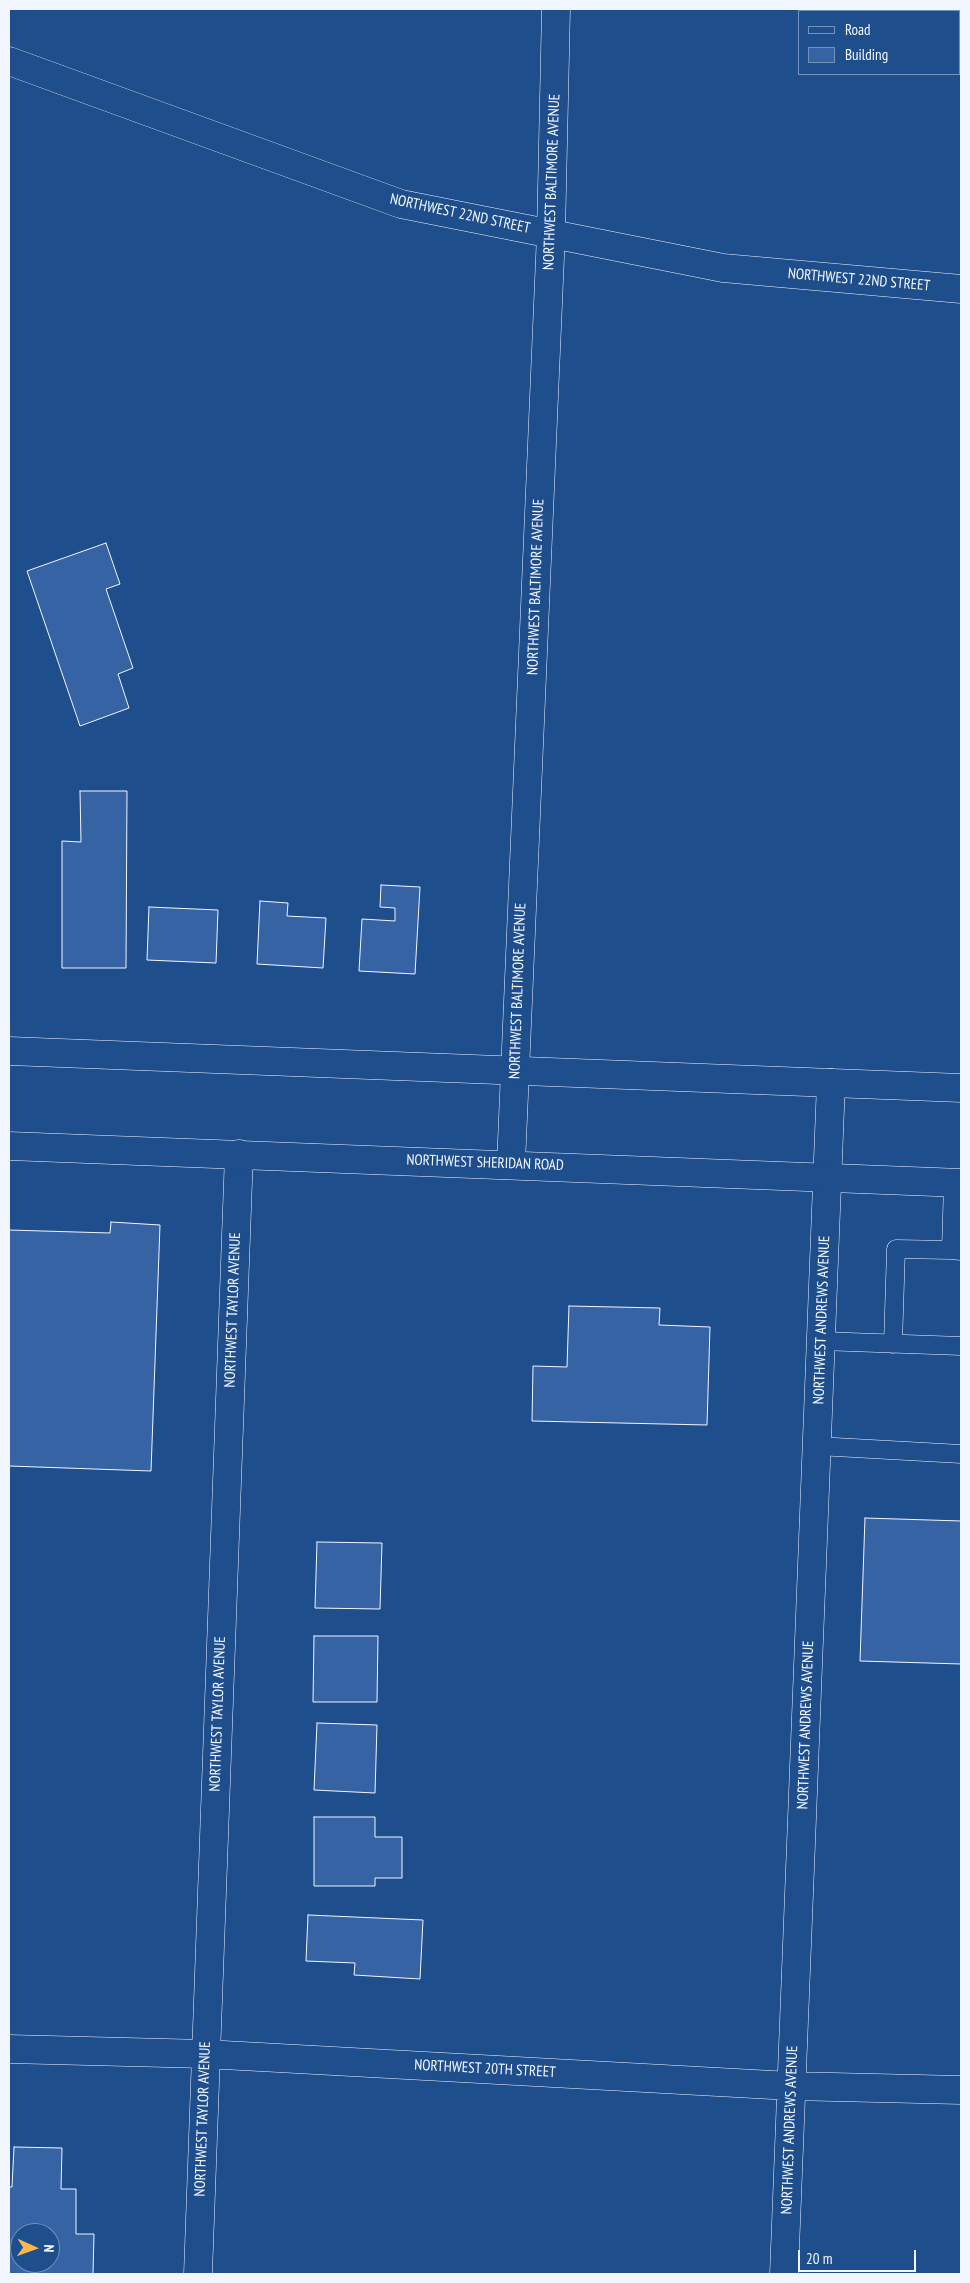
<!DOCTYPE html>
<style>
body{margin:0}
#map{position:relative;width:970px;height:2283px;overflow:hidden;background:#1f4e8c;font-family:"PT Sans Narrow",sans-serif}
canvas{display:block}
.frame{position:absolute;inset:0;border:10px solid #f2f6ff;pointer-events:none}
.legend{position:absolute;left:798px;top:10px;width:162px;height:65px;box-sizing:border-box;background:#1f4e8c;border:1px solid #7391ba;margin:0;padding:6px 9px;list-style:none;font-size:15px;color:#f2f6ff}
.legend li{display:flex;align-items:center;gap:10px;height:25px}
.legend b{width:25px;border:1px solid #7391ba}
.north{position:absolute;left:10px;top:2223px;width:50px;height:50px;box-sizing:border-box;background:#1f4e8c;border:1px solid #7391ba;border-radius:50%;rotate:92deg;font-size:14px;font-weight:700;line-height:20px;text-align:center;color:#f2f6ff}
.north::after{content:'';display:block;margin:auto;width:18px;height:22px;background:#ffb74d;clip-path:polygon(50% 0,100% 100%,50% 72%,0 100%)}
.scale{position:absolute;left:798px;top:2250px;width:118px;height:22px;box-sizing:border-box;border:2px solid #f2f6ff;border-top:0;padding-left:6px;font-size:15px;line-height:18px;white-space:nowrap;color:#f2f6ff;-webkit-text-stroke:4px #1f4e8c;paint-order:stroke}
</style>
<div id="map">
<canvas width="970" height="2283"></canvas>
<div class="frame"></div>
<ul class="legend">
<li><b style="height:6px;background:#1f4e8c"></b>Road</li>
<li><b style="height:14px;background:#3563a3"></b>Building</li>
</ul>
<div class="north">N</div>
<div class="scale">20 m</div>
</div>
<script>
const ctx = document.querySelector('canvas').getContext('2d');
ctx.lineJoin = 'round';
function fillPath(path, color) { ctx.fillStyle = color; ctx.fill(path, 'evenodd'); }
const toPath = rows => new Path2D(rows.map(r => 'M' + r).join(''));
function strokePath(path, color, width, dash) { ctx.strokeStyle = color; ctx.lineWidth = width; ctx.lineCap = dash ? 'butt' : 'round'; ctx.setLineDash(dash || []); ctx.stroke(path); }
function write(font, color, halo, rows, align = 'center') {
  ctx.font = font + ' "PT Sans Narrow",sans-serif'; ctx.lineWidth = 4; ctx.setLineDash([]); ctx.textBaseline = 'middle'; ctx.strokeStyle = halo; ctx.fillStyle = color; for (const [text, x, y, turn = 0] of rows) {
    ctx.save(); ctx.translate(x, y); ctx.rotate((+turn || 0) * Math.PI / 180); ctx.textAlign = isNaN(turn) ? turn : align; if (halo) ctx.strokeText(text, 0, 0); ctx.fillText(text, 0, 0); ctx.restore();
  }
}
const building = toPath([
 [106,543,120,584,106,589,133,668,118,674,129,708,80,726,27,571,106,543],
 [80,791,127,791,126,968,62,968,62,841,81,842,80,791],
 [381,885,420,887,415,974,359,971,362,919,395,921,395,908,380,907,381,885],
 [260,901,288,903,287,916,326,918,323,968,257,964,260,901],
 [149,907,218,910,216,963,147,960,149,907],
 [111,1222,160,1225,151,1471,9,1466,9,1230,110,1233,111,1222],
 [569,1306,660,1308,659,1325,710,1327,707,1425,532,1421,533,1366,567,1367,569,1306],
 [865,1518,961,1521,961,1664,860,1661,865,1518],
 [317,1542,382,1543,380,1609,315,1608,317,1542],
 [314,1636,378,1636,377,1702,313,1702,314,1636],
 [317,1723,377,1725,375,1793,314,1790,317,1723],
 [314,1817,375,1817,375,1837,402,1837,402,1878,375,1878,375,1886,314,1886,314,1817],
 [308,1915,423,1920,420,1979,354,1975,355,1963,306,1961,308,1915],
 [14,2147,62,2148,61,2189,76,2189,76,2234,94,2234,93,2274,9,2274,9,2187,12,2187,14,2147],
 [20,2233,50,2233,50,2263,20,2263,20,2233]
]);
const lane = toPath([
 [953,1183,951,1250,961,1251],
 [821,1341,961,1346],
 [893,1344,896,1249,951,1250],
 [817,1446,961,1454]
]);
const street = toPath([
 [9,61,401,204,723,268,961,289],
 [511,1164,551,234,556,9],
 [9,2049,205,2054,791,2086,961,2090],
 [198,2274,239,1154],
 [784,2274,831,1083]
]);
const primary = toPath([
 [9,1051,961,1088],
 [9,1146,961,1183]
]);
const streetNames = [
 ["NORTHWEST BALTIMORE AVENUE",552,182,-88],
 ["NORTHWEST 22ND STREET",460,214,12],
 ["NORTHWEST 22ND STREET",859,280,5],
 ["NORTHWEST BALTIMORE AVENUE",536,587,-88],
 ["NORTHWEST BALTIMORE AVENUE",518,991,-88],
 ["NORTHWEST SHERIDAN ROAD",485,1163,2],
 ["NORTHWEST TAYLOR AVENUE",233,1310,-88],
 ["NORTHWEST ANDREWS AVENUE",822,1320,-88],
 ["NORTHWEST TAYLOR AVENUE",218,1714,-88],
 ["NORTHWEST ANDREWS AVENUE",806,1725,-88],
 ["NORTHWEST 20TH STREET",485,2069,3],
 ["NORTHWEST TAYLOR AVENUE",203,2119,-88],
 ["NORTHWEST ANDREWS AVENUE",790,2130,-88]
];
fillPath(building, '#3563a3');
strokePath(building, '#f2f6ff', 1);
strokePath(lane, '#f2f6ff', 19);
strokePath(street, '#f2f6ff', 29);
strokePath(primary, '#f2f6ff', 29);
strokePath(lane, '#1f4e8c', 18);
strokePath(street, '#1f4e8c', 28);
strokePath(primary, '#1f4e8c', 28);
write('15px', '#f2f6ff', '#1f4e8c', streetNames);
</script>
